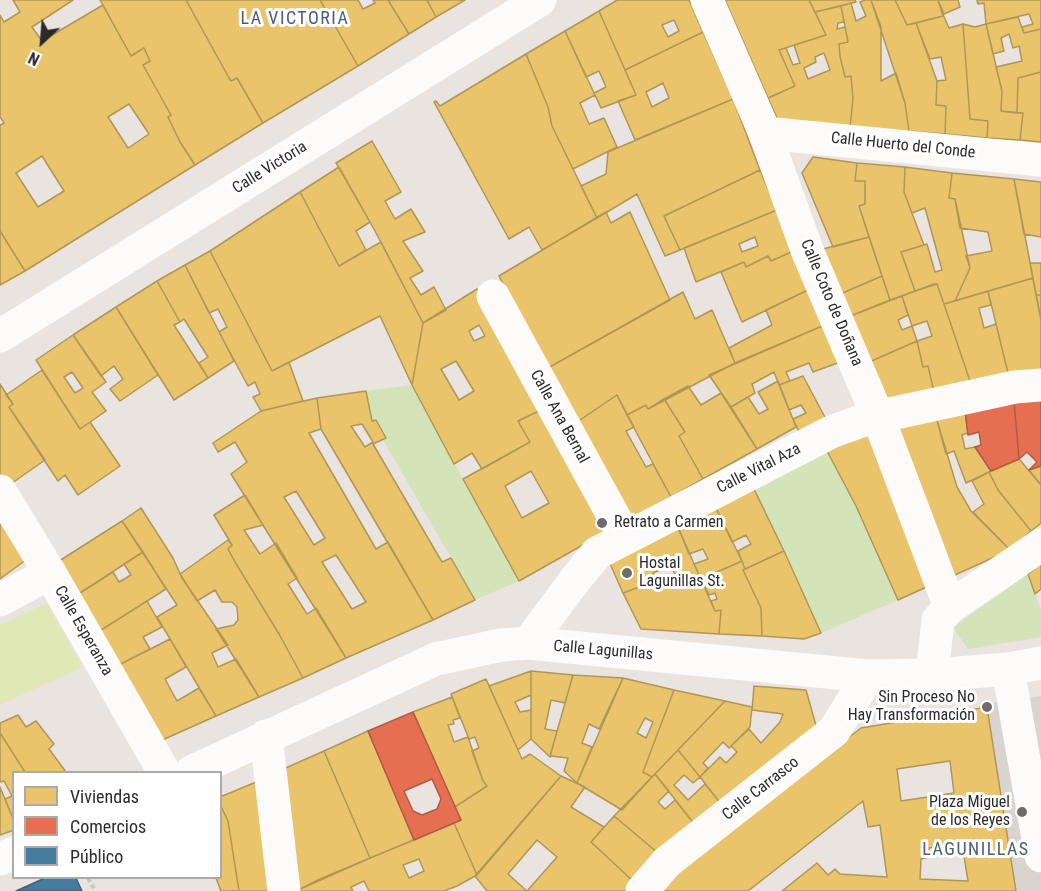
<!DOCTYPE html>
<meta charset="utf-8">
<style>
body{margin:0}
#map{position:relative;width:1041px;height:891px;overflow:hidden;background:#e9e4e0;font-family:"Roboto Condensed",sans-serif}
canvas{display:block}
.legend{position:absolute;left:12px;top:771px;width:210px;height:108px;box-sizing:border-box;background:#fff;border:2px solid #aaa;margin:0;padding:8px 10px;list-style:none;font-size:18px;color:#2b2b2b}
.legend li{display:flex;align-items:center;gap:12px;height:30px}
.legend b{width:30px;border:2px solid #aaa}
.north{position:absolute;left:12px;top:12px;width:60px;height:60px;-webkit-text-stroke:4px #fff;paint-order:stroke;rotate:206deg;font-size:16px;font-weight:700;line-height:24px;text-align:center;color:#2b2b2b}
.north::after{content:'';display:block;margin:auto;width:21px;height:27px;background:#2b2b2b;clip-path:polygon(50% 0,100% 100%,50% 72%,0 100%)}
</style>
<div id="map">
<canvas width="1041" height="891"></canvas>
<ul class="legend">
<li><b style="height:16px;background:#e9c46a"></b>Viviendas</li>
<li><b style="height:16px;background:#e76f51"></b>Comercios</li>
<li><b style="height:16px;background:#457b9d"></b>Público</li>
</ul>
<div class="north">N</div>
</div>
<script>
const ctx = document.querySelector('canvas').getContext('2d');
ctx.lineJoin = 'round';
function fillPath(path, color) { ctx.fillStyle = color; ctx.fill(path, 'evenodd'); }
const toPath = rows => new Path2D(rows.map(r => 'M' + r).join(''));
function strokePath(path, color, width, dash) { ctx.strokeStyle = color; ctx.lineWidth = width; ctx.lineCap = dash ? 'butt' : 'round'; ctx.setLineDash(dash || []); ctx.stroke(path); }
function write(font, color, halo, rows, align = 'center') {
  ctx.font = font + ' "Roboto Condensed",sans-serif'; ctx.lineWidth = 6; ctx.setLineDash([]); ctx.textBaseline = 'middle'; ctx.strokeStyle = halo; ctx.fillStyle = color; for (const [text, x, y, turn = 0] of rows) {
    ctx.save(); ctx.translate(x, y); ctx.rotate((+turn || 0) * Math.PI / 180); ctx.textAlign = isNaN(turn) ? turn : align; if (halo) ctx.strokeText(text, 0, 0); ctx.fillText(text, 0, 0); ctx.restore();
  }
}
const green = toPath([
 [412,385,519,581,475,600,382,438,376,420,372,421,366,391],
 [827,451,856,506,898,600,821,633,753,487],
 [1028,574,1041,610,1041,637,968,649,953,627]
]);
const pitch = toPath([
 [47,603,82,667,0,705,0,625]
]);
const plaza = toPath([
 [1041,696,1041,891,1016,891,987,708,996,702]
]);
const homes = toPath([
 [13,0,73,0,32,27,42,41,103,5,131,56,144,48,150,61,143,65,171,115,168,117,180,142,195,165,25,271,0,231,0,125,4,123,0,117,0,15,4,22,20,12,13,0],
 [129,104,149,134,128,148,108,117,129,104],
 [42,156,64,191,38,207,16,173,42,156],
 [100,0,186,0,229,78,231,81,237,78,263,123,195,165,180,142,168,117,171,115,143,65,150,61,144,48,131,56,100,0],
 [186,0,320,0,358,66,263,123,237,78,231,81,229,78,186,0],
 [320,0,358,0,363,9,375,3,373,0,388,0,409,34,358,66,320,0],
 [388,0,427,0,436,17,409,34,388,0],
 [427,0,465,0,436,17,427,0],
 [617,0,689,0,703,32,625,70,599,11,617,0],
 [674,20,679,31,668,37,662,25,674,20],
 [725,0,809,0,826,35,779,50,795,86,768,98,725,0],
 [809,0,855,0,856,2,815,12,809,0],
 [865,0,871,0,881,27,881,81,896,73,905,103,909,131,850,127,853,99,851,76,845,77,840,56,839,44,848,42,841,6,851,3,856,21,866,16,860,2,865,0],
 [871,0,895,0,907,25,916,23,937,81,936,105,946,106,945,134,909,131,905,103,871,0],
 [895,0,938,0,943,16,907,25,895,0],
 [938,0,958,0,960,7,944,14,938,0],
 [977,0,1041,0,1041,29,1024,33,1022,27,1033,24,1029,14,986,24,984,3,978,4,977,0],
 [841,6,844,22,838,23,837,29,845,27,848,42,839,44,840,56,845,77,851,76,853,99,850,127,778,120,768,98,795,86,779,50,786,48,793,65,800,63,794,45,826,35,815,12,841,6],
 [824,53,830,70,808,79,804,68,816,62,815,57,824,53],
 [941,10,949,28,963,24,970,119,988,121,987,138,945,134,946,106,936,105,937,81,946,80,941,57,930,59,916,23,943,16,941,10],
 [599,11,636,95,601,108,594,93,606,87,599,71,586,77,565,31,599,11],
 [1018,17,1024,33,1041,29,1041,72,1018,78,1017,113,1001,111,1002,91,996,67,1022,61,1019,46,1013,48,1009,34,1001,38,1004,51,993,54,986,24,1018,17],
 [963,24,975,27,986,24,1002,91,1001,111,1023,113,1020,140,987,138,988,121,970,119,963,24],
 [565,31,595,95,580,103,589,124,604,118,617,147,573,169,552,126,548,107,526,54,565,31],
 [703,32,733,99,635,140,618,101,636,95,625,70,703,32],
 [663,83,669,98,652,107,646,92,663,83],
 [526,54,548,107,552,126,597,218,542,250,529,227,509,239,434,102,436,101,440,106,526,54],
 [1041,72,1041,142,1020,140,1023,113,1017,113,1018,78,1041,72],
 [733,99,760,170,664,216,680,250,665,256,637,194,597,218,581,186,606,174,608,152,733,99],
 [372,141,401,192,385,201,395,219,411,209,425,232,403,241,423,271,410,278,421,295,434,287,446,310,423,323,375,231,336,163,372,141],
 [813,157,857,163,855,181,865,181,865,204,859,206,869,237,833,247,802,173,813,157],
 [857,163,905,167,904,192,924,245,901,252,915,291,890,300,859,206,865,204,865,181,855,181,857,163],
 [339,167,370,222,356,231,366,250,339,266,300,192,339,167],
 [905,167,952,173,949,198,955,199,970,268,955,301,944,304,937,284,915,291,901,252,927,244,935,272,942,270,925,208,912,213,904,192,905,167],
 [760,170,777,210,680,250,664,216,760,170],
 [952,173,1014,179,1033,278,955,301,970,268,966,256,992,251,988,232,960,228,955,199,949,198,952,173],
 [1014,179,1041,182,1041,237,1024,234,1014,179],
 [300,192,339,266,381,242,423,323,412,385,380,316,272,371,210,251,300,192],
 [777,210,796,250,771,261,768,256,746,267,744,262,696,282,684,248,777,210],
 [755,237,758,246,742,252,739,244,755,237],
 [606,212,611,223,630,212,670,300,548,368,499,276,606,212],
 [0,231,25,271,0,285,0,231],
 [869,237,882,276,838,295,819,250,869,237],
 [796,250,812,288,742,322,721,272,744,262,746,267,768,256,771,261,796,250],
 [210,251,272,371,289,362,303,401,261,411,253,397,260,394,255,382,248,386,219,332,227,327,218,309,209,313,185,265,210,251],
 [1030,263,1041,263,1041,295,1036,295,1030,263],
 [185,265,234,361,208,378,199,363,208,357,184,319,180,322,157,281,185,265],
 [882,276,890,300,848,317,838,295,882,276],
 [1033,278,1041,320,1041,370,1009,377,988,291,1033,278],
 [157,281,180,322,174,325,208,378,174,400,116,307,157,281],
 [934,284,937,284,944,304,971,384,934,392,928,366,923,367,917,341,932,336,927,321,912,326,902,296,934,284],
 [812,288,827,324,735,363,729,348,772,325,766,310,812,288],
 [477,289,541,410,518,421,530,442,482,469,472,453,454,464,412,385,423,323,477,289],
 [479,325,485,336,474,341,469,331,479,325],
 [456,361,474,391,459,400,441,369,456,361],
 [988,291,991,305,979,308,984,328,996,324,1009,377,971,384,944,304,988,291],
 [683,292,695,319,712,310,735,363,648,409,646,405,627,415,617,395,577,422,548,368,683,292],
 [1036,295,1041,295,1041,320,1036,295],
 [902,296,908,315,898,320,902,330,912,326,917,341,867,363,848,317,902,296],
 [116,307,158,375,120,401,110,389,123,379,114,366,101,376,73,335,116,307],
 [827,324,843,361,813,372,809,363,786,372,790,381,779,385,774,372,752,384,755,393,731,407,709,375,827,324],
 [73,335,106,382,92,392,106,411,80,429,36,360,73,335],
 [72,372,83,388,75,393,64,377,72,372],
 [917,341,923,367,928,366,934,392,885,404,867,363,917,341],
 [42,370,80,429,90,422,120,466,78,495,65,475,58,481,9,407,13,404,6,395,42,370],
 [803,376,827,421,799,432,793,419,806,413,801,405,789,410,779,385,803,376],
 [778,381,796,427,757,449,731,407,748,397,759,414,768,409,758,392,778,381],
 [0,384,13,404,9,407,45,460,5,488,0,479,0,384],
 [688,386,701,405,721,393,757,449,703,479,679,436,685,432,664,399,688,386],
 [366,391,372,421,376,420,386,438,373,444,442,562,451,558,475,600,433,620,321,429,317,398,366,391],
 [362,424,373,442,365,447,351,426,362,424],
 [617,395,634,427,626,431,646,467,653,464,671,497,629,519,577,422,617,395],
 [317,398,321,429,309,433,376,549,388,542,433,620,346,658,231,474,247,462,235,442,218,452,213,443,261,411,317,398],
 [296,491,325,538,314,545,284,497,296,491],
 [336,555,366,602,352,609,322,562,336,555],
 [664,399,685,432,679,436,703,479,671,497,627,415,646,405,648,409,664,399],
 [541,410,606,532,519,581,463,479,530,442,518,421,541,410],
 [531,471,549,503,522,518,505,486,531,471],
 [965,411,968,433,962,435,965,449,975,447,991,471,966,483,954,451,946,454,936,417,965,411],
 [936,417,957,487,971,511,1010,550,955,575,896,426,936,417],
 [871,432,931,585,898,600,856,506,827,451,871,432],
 [1019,459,1041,485,1041,523,1031,531,998,490,989,472,1019,459],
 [1041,466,1041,485,1029,470,1041,466],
 [989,472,998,490,1031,531,1010,550,973,512,984,504,972,481,989,472],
 [753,487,784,551,745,569,738,551,751,544,746,535,732,542,715,506,753,487],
 [245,495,263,525,244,530,260,554,276,543,297,578,288,584,307,614,316,608,346,658,303,678,279,634,235,562,228,549,232,545,214,515,245,495],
 [715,506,742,561,701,579,694,564,708,559,703,549,689,554,677,525,715,506],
 [0,508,30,557,0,579,0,508],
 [141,508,173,558,182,578,228,645,212,653,218,667,236,659,259,697,216,716,157,617,177,605,122,521,141,508],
 [122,521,143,552,77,595,56,563,122,521],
 [677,525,699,575,684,582,678,582,671,565,653,573,656,581,623,593,608,559,677,525],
 [228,540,232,545,228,549,235,562,279,634,303,678,259,697,216,629,234,625,238,620,237,607,232,602,222,602,215,590,197,601,180,574,228,540],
 [784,551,821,633,804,639,762,636,761,608,743,570,784,551],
 [143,552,166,589,98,632,77,595,113,572,119,582,131,575,124,564,143,552],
 [742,561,745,569,743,570,761,608,762,636,719,634,721,610,715,611,711,601,717,599,715,593,709,595,701,579,742,561],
 [1041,564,1041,589,1035,594,1028,574,1041,564],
 [699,575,715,611,721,610,719,634,641,629,623,593,656,581,684,582,699,575],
 [147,601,162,627,143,637,150,649,117,666,98,632,147,601],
 [170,639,186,667,165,679,177,701,199,688,216,716,160,741,117,666,170,639],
 [531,671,573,675,565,703,551,700,545,729,557,731,550,757,531,739,531,671],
 [531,671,531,695,515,702,520,712,531,710,531,739,518,750,489,686,531,671],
 [573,675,623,678,599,729,589,724,582,743,592,747,577,783,564,771,568,758,550,756,573,675],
 [623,678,674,690,643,772,652,777,622,810,577,783,623,678],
 [645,718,653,722,646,738,637,733,645,718],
 [486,679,522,759,530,754,561,776,477,875,454,823,461,820,455,807,487,786,483,781,472,751,479,748,475,737,469,739,451,694,486,679],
 [754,686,806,690,817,729,721,804,700,777,720,757,726,763,737,752,731,746,749,729,761,743,780,722,783,714,752,710,754,686],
 [674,690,725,701,652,777,643,772,674,690],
 [452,697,460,718,453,720,454,724,448,725,454,742,468,737,483,781,487,786,455,807,413,712,452,697],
 [725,701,752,707,750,727,729,748,723,742,703,763,708,768,700,777,678,750,725,701],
 [987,707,1016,891,782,891,817,863,828,875,835,869,840,874,887,877,880,825,868,827,863,801,748,891,658,891,675,871,861,728,987,707],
 [950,761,954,793,901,801,897,769,950,761],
 [962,844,968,881,920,879,921,859,929,857,929,848,962,844],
 [18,715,26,727,36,721,54,744,49,749,66,772,25,772,0,733,0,723,18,715],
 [368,731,414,840,370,858,324,751,368,731],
 [0,733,25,772,14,772,14,821,5,799,12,796,4,781,0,782,0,733],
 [678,750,700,777,693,783,684,775,674,785,688,800,705,784,721,804,695,825,655,774,678,750],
 [324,751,370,858,296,891,281,770,324,751],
 [655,774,669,791,658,802,665,809,675,800,695,825,658,853,614,816,655,774],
 [561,776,585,787,571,807,604,827,591,842,634,882,626,891,487,891,475,876,561,776],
 [537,840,557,857,527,891,508,874,537,840],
 [261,780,275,891,239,891,228,821,220,804,220,797,261,780],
 [0,787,14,821,14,830,0,835,0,787],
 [220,804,228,821,239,891,221,891,216,878,220,878,220,804],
 [614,816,658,853,634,882,591,842,614,816],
 [454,823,477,875,457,886,444,891,369,891,364,881,351,887,353,891,296,891,320,879,454,823],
 [419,859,424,871,409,878,403,865,419,859]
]);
const shops = toPath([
 [1041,397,1041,466,1029,470,1037,462,1027,452,1019,459,1014,401,1041,397],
 [1014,401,1019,459,991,471,975,447,981,445,979,432,968,435,965,411,1014,401],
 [413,712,461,820,414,840,368,731,413,712],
 [432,779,441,799,437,809,422,815,413,811,404,791,432,779]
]);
const public = toPath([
 [45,878,76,878,82,891,16,891,45,878]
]);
const path = toPath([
 [88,878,95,891]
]);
const pedestrian = toPath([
 [765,133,807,250,878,417,950,607],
 [493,296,625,537],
 [0,491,50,573],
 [575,580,597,553,831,432,867,419,1015,387,1041,385],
 [932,675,938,620,950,607,1041,545],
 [266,736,284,891],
 [642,891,667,862,834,731,868,676]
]);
const minor = toPath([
 [707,0,765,133,1041,160],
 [0,600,50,573,164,772],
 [528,643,575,580],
 [1008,669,1041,856],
 [191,772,436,659,501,645,528,643,868,676,932,675,1008,669,1041,663],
 [0,859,14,853]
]);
const secondary = toPath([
 [0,336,540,0]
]);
const markers = [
 [602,523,6,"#6e6c6a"],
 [627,573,6,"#6e6c6a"],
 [987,707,6,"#6e6c6a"],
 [1022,812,6,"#6e6c6a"]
];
const streetNames = [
 ["Calle Huerto del Conde",903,146,6],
 ["Calle Victoria",270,168,-32],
 ["Calle Coto de Doñana",831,303,67],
 ["Calle Ana Bernal",559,417,61],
 ["Calle Vital Aza",759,469,-27],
 ["Calle Esperanza",83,631,60],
 ["Calle Lagunillas",603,651,5],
 ["Calle Carrasco",761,789,-38]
];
const poiNames = [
 ["Retrato a Carmen",614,523],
 ["Hostal",639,564],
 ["Lagunillas St.",639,582],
 ["Sin Proceso No",975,698,"right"],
 ["Hay Transformación",975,716,"right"],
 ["Plaza Miguel",1010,803,"right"],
 ["de los Reyes",1010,821,"right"]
];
const neighbourhoodNames = [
 ["LA VICTORIA",295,19],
 ["LAGUNILLAS",976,850]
];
fillPath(green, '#d3e5b8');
fillPath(pitch, '#e0e9b6');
fillPath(plaza, '#d9d4d0');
fillPath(homes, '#e9c46a');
strokePath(homes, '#b09657', 1.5);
fillPath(shops, '#e76f51');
strokePath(shops, '#af5b46', 1.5);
fillPath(public, '#457b9d');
strokePath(public, '#3d637b', 1.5);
strokePath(path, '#c6c6c6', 4, [4.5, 3]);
strokePath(pedestrian, '#fcfbfa', 33);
strokePath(minor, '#fcfbfa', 33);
strokePath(secondary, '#fcfbfa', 33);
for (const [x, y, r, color] of markers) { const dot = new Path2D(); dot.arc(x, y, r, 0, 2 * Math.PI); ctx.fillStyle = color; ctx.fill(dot); strokePath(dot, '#fff', 2); }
write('16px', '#2b2b2b', '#fff', streetNames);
write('16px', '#2b2b2b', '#fff', poiNames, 'left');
ctx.letterSpacing = '1.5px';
write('18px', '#495d7d', '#fff', neighbourhoodNames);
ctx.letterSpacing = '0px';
</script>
